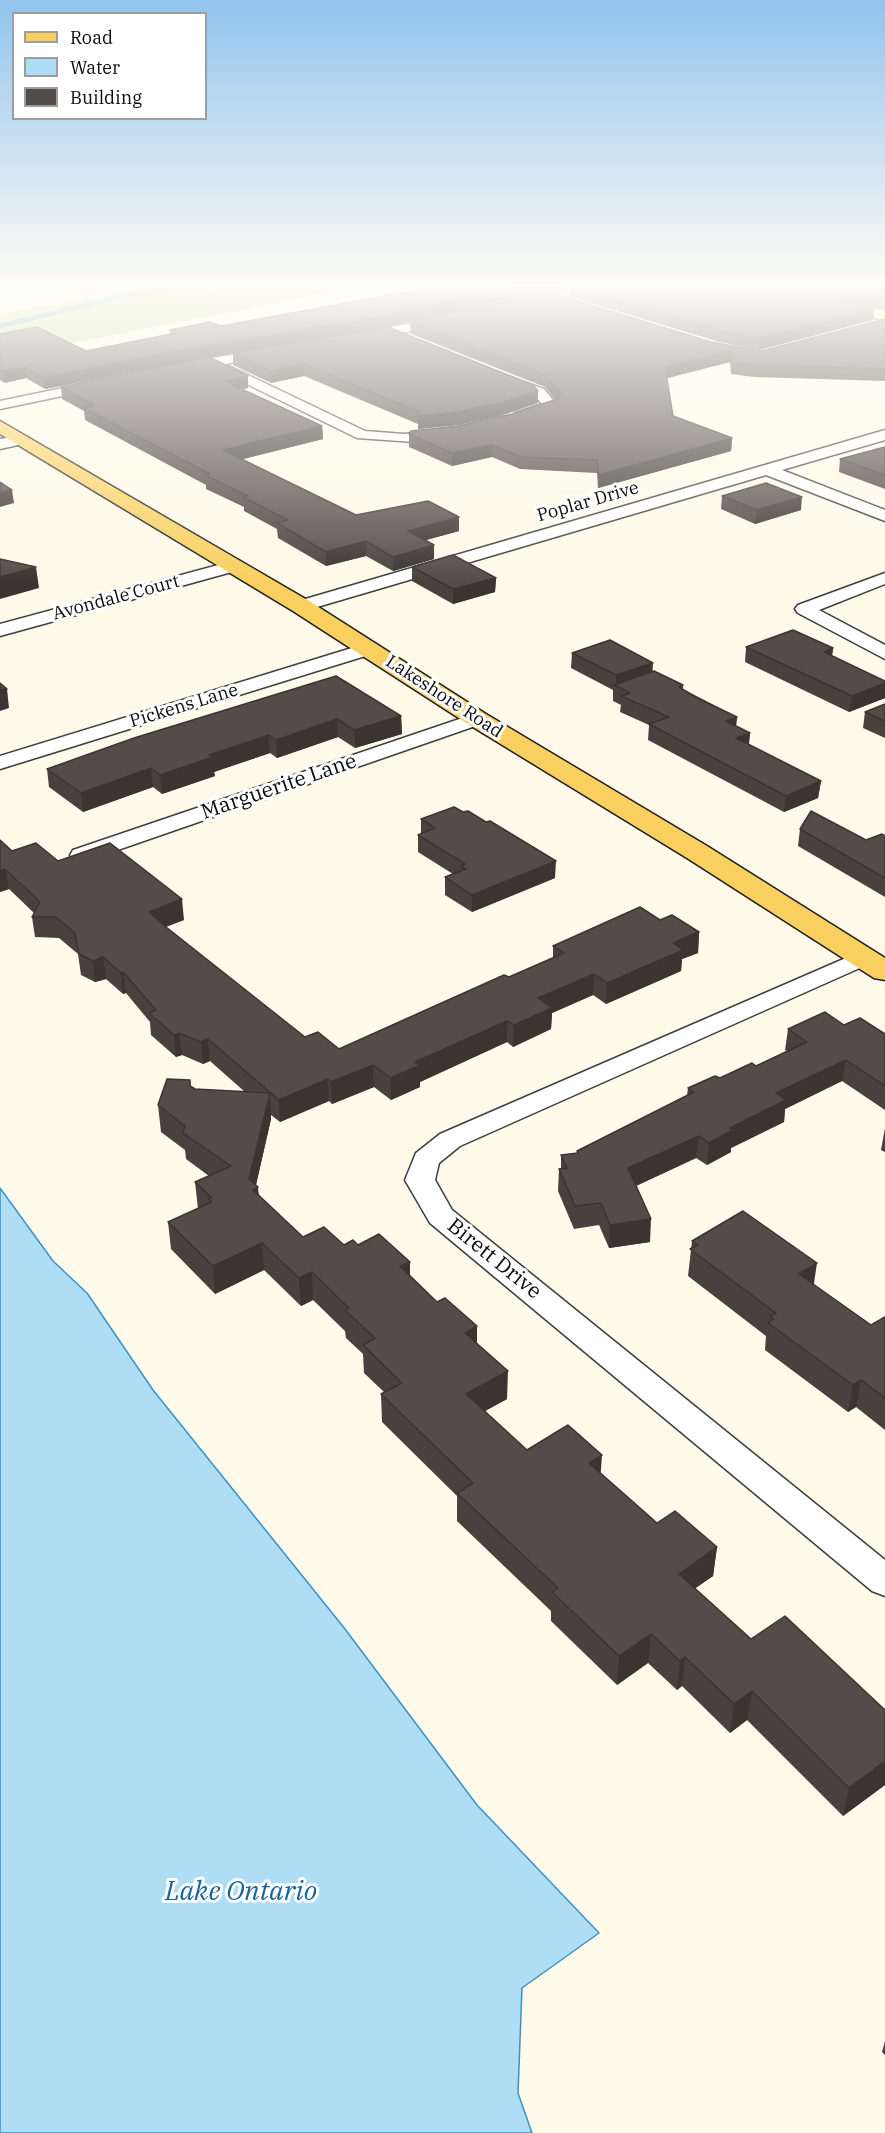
<!DOCTYPE html>
<html>
<head>
<meta charset="utf-8">
<style>
	body { margin:0 }
	#map { position:relative; width:885px; height:2133px; overflow:hidden; background:#fffae9; font-family:"IBM Plex Serif",serif }
	canvas { display:block }
	.legend { position:absolute; left:12px; top:12px; width:195px; height:108px; box-sizing:border-box; background:#fff; border:2px solid #9d9d9d; margin:0; padding:8px 10px; list-style:none; font-size:18px; color:#0b0b0b }
	.legend li { display:flex; align-items:center; gap:12px; height:30px }
	.legend b { width:30px; border:2px solid #9d9d9d }
</style>
</head>
<body>
<div id="map">
<canvas width="885" height="2133"></canvas>
<ul class="legend">
<li><b style="height:8px;background:#f9d060"></b>Road</li>
<li><b style="height:16px;background:#afddf6"></b>Water</li>
<li><b style="height:16px;background:#544c48"></b>Building</li>
</ul>
</div>
<script>
const ctx = document.querySelector('canvas').getContext('2d');
ctx.lineJoin = 'round';
function paint(path, color) { ctx.fillStyle = color; ctx.fill(path, 'evenodd'); }
function trace(path, color, width, dash) { ctx.strokeStyle = color; ctx.lineWidth = width; ctx.lineCap = dash ? 'butt' : 'round'; ctx.setLineDash(dash || []); ctx.stroke(path); }
function label(font, color, halo, rows, align = 'center') {
  ctx.font = font + ' "IBM Plex Serif",serif'; ctx.lineWidth = 6; ctx.setLineDash([]); ctx.textBaseline = 'middle'; ctx.strokeStyle = halo; ctx.fillStyle = color; for (const [text, x, y, turn = 0] of rows) {
    ctx.save(); ctx.translate(x, y); ctx.rotate((+turn || 0) * Math.PI / 180); ctx.textAlign = isNaN(turn) ? turn : align; if (halo) ctx.strokeText(text, 0, 0); ctx.fillText(text, 0, 0); ctx.restore();
  }
}
paint(new Path2D(`
	M165 284H374L0 357V314Z`), '#b4d993');
const water = new Path2D(`
	M0 1188 53 1261 87 1293 153 1390 345 1629 477 1805 599 1933 522 1988 518 2093 532 2133H0Z`);
paint(water, '#afddf6');
trace(water, '#3694cd', 1.5);
trace(new Path2D(`
	M0 326 123 296 230 284`), '#3694cd', 4.5);
const street = new Path2D(`
	M589 284H609L525 307 519 303Z
	M447 316 453 320 452 323 361 341 354 337 361 333Z
	M270 348 277 352 275 355 225 364 365 431 404 434 445 429 452 433 445 437 414 442 357 438 210 366 183 371 176 367 183 363Z
	M504 375 544 389 558 406 525 419H515L513 416 515 413 542 404 534 395 499 382 497 379Z
	M96 381 101 382V388L0 409V401Z
	M885 430V440L782 470 885 510V521L766 475 307 610H295L292 606 295 602Z
	M22 435 27 437 30 440 27 443 0 449V439Z
	M233 561 239 562 242 566 239 570 0 636V624Z
	M885 573V584L819 610 885 645V659L798 613 795 609 798 605Z
	M368 643 375 645 378 649 375 653 0 769V756Z
	M477 713 484 715 487 719 484 723 89 860H73L70 855 73 850Z
	M862 951 871 953 874 958 871 963 460 1146 439 1163 435 1180 452 1210 885 1560V1596L872 1591 430 1223 405 1180 416 1153 440 1134Z`);
const secondary = new Path2D(`
	M766 284H788L885 311V321L768 287Z`);
const primary = new Path2D(`
	M0 421 309 601 486 714 707 846 885 958V980L874 978 687 858 468 724 293 611 0 434Z`);
trace(street, '#3e3e3e', 3);
trace(secondary, '#2d2d2d', 3);
trace(primary, '#1c1c1c', 3);
paint(street, '#fff');
paint(secondary, '#fff3a4');
paint(primary, '#f9d060');
paint(new Path2D(`
	M579 284 389 326 182 362 45 389 26 378 5 383 0 380V334L86 351 170 334V330L221 326Z
	M795 284H885V310Z
	M571 286 873 320 759 350 719 342 571 297Z
	M885 319V381L754 377 731 374 730 362 666 378 673 416 732 438 731 451 598 488 597 473 520 469 492 457 452 466 409 447V434L458 426 512 414 555 400 545 387 411 334 410 322 711 342 761 351Z
	M233 353 538 391V403L500 416 458 425 418 429V424L304 376 271 383 233 365Z
	M61 387 248 388 242 389 322 426 323 439 241 459 356 515 459 531 426 540 434 559 393 571 366 556 326 566 278 538 277 529 244 511V507L206 489V485L85 420 84 411 62 399Z
	M885 447V489L839 472 840 459Z
	M722 496 801 510 755 524 721 509Z
	M412 567 496 578 495 592 453 604 412 581Z
	M746 647 833 648 832 656 885 681V698L849 712 745 662Z
	M572 653 653 671 683 685V689L737 717 736 726 750 733 749 745 821 781 818 798 784 812 648 740 649 725 620 712 621 705 613 701V690L571 668Z
	M336 676 401 716 402 734 355 748 338 737 277 758 270 753 214 772 215 776 162 794 153 787 83 812 49 787 47 769Z
	M885 704V738L863 728 865 712Z
	M421 819 555 878 472 912 445 895V877L453 874 418 852V835L421 834Z
	M800 829 866 840 885 836V897L798 846Z
	M0 840 12 851 58 861 184 920 166 927 305 1037 339 1049 553 958V946L660 920 699 932 698 953 682 959 681 971 606 1004 593 995 552 1013 551 1029 513 1047 507 1042 420 1082V1087L391 1100 374 1087 332 1104 329 1101 280 1122 271 1115V1119L256 1185 259 1195 303 1237 344 1245H358L410 1276 477 1343 507 1399 485 1411 527 1450 601 1474 657 1523 717 1547 713 1576 695 1588 751 1639 885 1710V1785L843 1816 747 1720 730 1733 682 1686 677 1690 648 1663 617 1685 551 1621V1611L457 1521V1496L382 1422 381 1394 384 1392 364 1373 363 1354 346 1338 345 1331 313 1300 301 1306 264 1270 215 1294 171 1249 168 1222 198 1209 195 1182 209 1176 186 1159 185 1150 161 1132 158 1105 190 1080 191 1086 195 1089 245 1092 210 1061 203 1064 182 1055 176 1057 151 1035 150 1022 126 993 123 994 106 979 95 982 81 975 78 954 59 938 35 937 32 917 34 913 9 889 0 892Z
	M844 1025 885 1034V1110L842 1081 785 1109 784 1122 731 1148V1152L707 1165 696 1158 636 1186 650 1242 609 1248 599 1225 574 1229 558 1191 559 1169H561V1155L577 1153V1151L687 1095 688 1088 756 1066 787 1051 785 1050 788 1029Z
	M885 1128V1152L881 1150Z
	M692 1241 814 1285 871 1325 885 1317V1430L856 1407 848 1412 765 1350 766 1336 688 1276Z
	M885 2041V2055L882 2052Z`), '#48413e');
paint(new Path2D(`
	M531 284H579L389 326 182 362 45 389 44 378 181 350Z
	M874 309 873 320 759 350 760 338Z
	M731 351 730 362 664 379 665 367Z
	M304 364V376L271 383 270 371Z
	M25 367 26 378 5 383 3 371Z
	M248 376V388L224 393V381Z
	M538 391V403L500 416 458 425 418 429V416Z
	M322 426 323 439 224 464 223 450Z
	M732 438 731 451 598 488 599 475Z
	M492 445V457L452 466V453Z
	M12 490 14 503 0 507V493Z
	M802 497 801 510 755 524 757 510Z
	M459 517V531L408 545V531Z
	M366 541V556L326 566V552Z
	M434 545V559L393 571V557Z
	M36 567 39 588 0 599V577Z
	M496 578 495 592 453 604V589Z
	M833 648 831 664 824 652Z
	M653 663 652 678 616 686V675Z
	M885 683V698L849 712 852 696Z
	M7 689 9 708 0 711V690Z
	M401 716 402 734 355 748 354 730Z
	M737 717 735 734 726 721Z
	M337 719 338 737 277 758 276 740Z
	M750 733 748 749 736 738Z
	M269 735 270 753 214 772 215 776 162 794 160 775 209 755Z
	M151 768 153 787 83 812 81 793Z
	M821 781 818 798 784 812 786 796Z
	M556 861 555 878 472 912V895Z
	M5 869 9 889 0 892V871Z
	M182 899 184 920 151 932 149 912Z
	M699 932 698 953 682 959 681 971 606 1004 607 983 673 943Z
	M103 957 106 979 95 982 93 961Z
	M123 972 126 993 123 994 121 973Z
	M594 974 593 995 552 1013 551 1029 513 1047 514 1025 538 998Z
	M507 1021V1042L420 1082V1087L391 1100V1078L415 1062Z
	M179 1033 182 1055 176 1057 174 1035Z
	M208 1039 210 1061 203 1064 201 1042Z
	M846 1060 842 1081 785 1109 784 1122 731 1148V1152L707 1165 709 1143 776 1093Z
	M373 1065 374 1087 332 1104 331 1082Z
	M328 1079 329 1101 280 1122 279 1100Z
	M270 1093 271 1119 255 1189 258 1187 260 1214 249 1179Z
	M699 1136 696 1158 627 1190 628 1168Z
	M651 1219 650 1242 609 1248 610 1225Z
	M262 1243 264 1270 215 1294 213 1266Z
	M410 1262V1289L400 1266Z
	M817 1263 813 1290 799 1274Z
	M312 1272 313 1300 301 1306 299 1278Z
	M477 1326V1354L465 1333Z
	M508 1371 507 1399 465 1422 466 1394Z
	M861 1380 856 1407 848 1412 853 1385Z
	M602 1455 600 1483 589 1463Z
	M717 1547 713 1576 676 1602 679 1574Z
	M651 1634 648 1663 617 1685 619 1656Z
	M685 1657 682 1686 677 1690 680 1661Z
	M752 1691 747 1720 730 1733 734 1704Z
	M885 1761V1785L843 1816 849 1788Z`), '#3b3532');
const building = new Path2D(`
	M449 284H531L388 315 181 350 44 378 25 367 3 371 0 369V334L37 327 86 351 176 333 170 330 210 322 221 326Z
	M580 284H786L874 309 760 338 719 331 571 286Z
	M832 284H885V299Z
	M549 292 711 342 761 351 885 319V369L755 365 732 362 731 351 665 367 673 416 732 438 599 475 597 460 521 457 492 445 452 453 409 434 411 431 458 426 512 414 557 399 561 394 545 375 410 322Z
	M388 327 533 385 538 391 501 403 458 412 418 416 419 412 304 364 270 371 233 353Z
	M209 357 248 376 224 381 322 426 223 450 356 515 428 501 459 517 408 531 434 545 393 557 366 541 326 552 277 523 288 520 243 497 248 496 205 475 210 474 83 408 94 405 61 387Z
	M885 447V475L840 459Z
	M0 482 12 490 0 493Z
	M766 483 802 497 757 510 722 496Z
	M453 555 496 578 453 589 412 567Z
	M0 559 36 567 0 577Z
	M793 630 833 648 824 652 885 681V683L852 696 746 647Z
	M610 640 653 663 616 675 572 653Z
	M654 671 683 685 679 687 695 697 737 717 726 721 750 733 736 738 821 781 786 796 649 724 669 717 621 696 630 693 614 685Z
	M336 676 401 716 354 730 337 719 276 740 269 735 209 755 213 757 160 775 151 768 81 793 47 769 134 738Z
	M0 683 7 689 0 690Z
	M885 704V721L865 712Z
	M454 807 463 812 468 811 486 822 490 821 556 861 472 895 445 877 466 869 461 866 465 864 418 835 435 828 421 819Z
	M811 811 866 840 882 834 885 836V878L800 829Z
	M0 840 12 851 36 843 58 861 110 843 182 899 149 912 166 927 305 1037 318 1032 339 1049 504 975 509 977 564 953 553 946 640 907 660 920 672 915 699 932 673 943 683 950 607 983 594 974 538 998 552 1008 514 1025 507 1021 415 1062 420 1065 391 1078 373 1065 331 1082 328 1079 279 1100 208 1039 201 1042 179 1033 174 1035 149 1013 156 1010 123 972 121 973 103 957 93 961 79 954 75 933 56 917H32L40 902 5 869 0 871Z
	M825 1012 844 1025 860 1018 885 1034V1086L846 1060 776 1093 786 1100 730 1128 733 1130 709 1143 699 1136 628 1168 651 1219 610 1225 601 1203 575 1206 559 1169 567 1168 561 1155 578 1153 577 1151 694 1092 688 1088 715 1076 720 1078 752 1063 756 1066 807 1042 788 1029Z
	M167 1079 190 1080V1086L195 1089 270 1093 249 1179 258 1187 253 1190 303 1237 324 1227 344 1245 353 1240 358 1245 379 1234 410 1262 400 1266 437 1302 445 1298 477 1326 465 1333 508 1371 466 1394 527 1450 568 1425 602 1455 589 1463 657 1523 675 1511 717 1547 679 1574 751 1639 785 1616 885 1710V1761L849 1788 752 1691 734 1704 685 1657 680 1661 651 1634 619 1656 552 1592 558 1588 457 1493 473 1483 381 1394 402 1383 363 1345 375 1338 345 1310 349 1308 312 1272 299 1278 262 1243 213 1266 168 1222 212 1202 208 1199 212 1198 195 1182 231 1166 183 1133 185 1126 158 1105Z
	M743 1211 817 1263 799 1274 871 1325 885 1317V1398L861 1380 853 1385 768 1323 774 1319 770 1316 776 1313 690 1249 698 1245 692 1241Z`);
paint(building, '#544c48');
trace(building, '#3b3532', 1.5);
const sky = ctx.createLinearGradient(0, 0, 0, 582);
sky.addColorStop(0, '#91c4ee');
sky.addColorStop(0.49, '#fffdf5');
sky.addColorStop(1, '#fffdf500');
ctx.fillStyle = sky;
ctx.fillRect(0, 0, 885, 582);
label('18px', '#0b0b0b', '#fff', [
	["Poplar Drive",588,502,-16],
	["Avondale Court",116,598,-15],
	["Lakeshore Road",444,697,33],
	["Pickens Lane",184,706,-17]
]);
label('21px', '#0b0b0b', '#fff', [
	["Marguerite Lane",279,787,-19],
	["Birett Drive",494,1259,39]
]);
label('italic 27px', '#15649c', '#fff', [
	["Lake Ontario",241,1892]
]);
</script>
</body>
</html>
